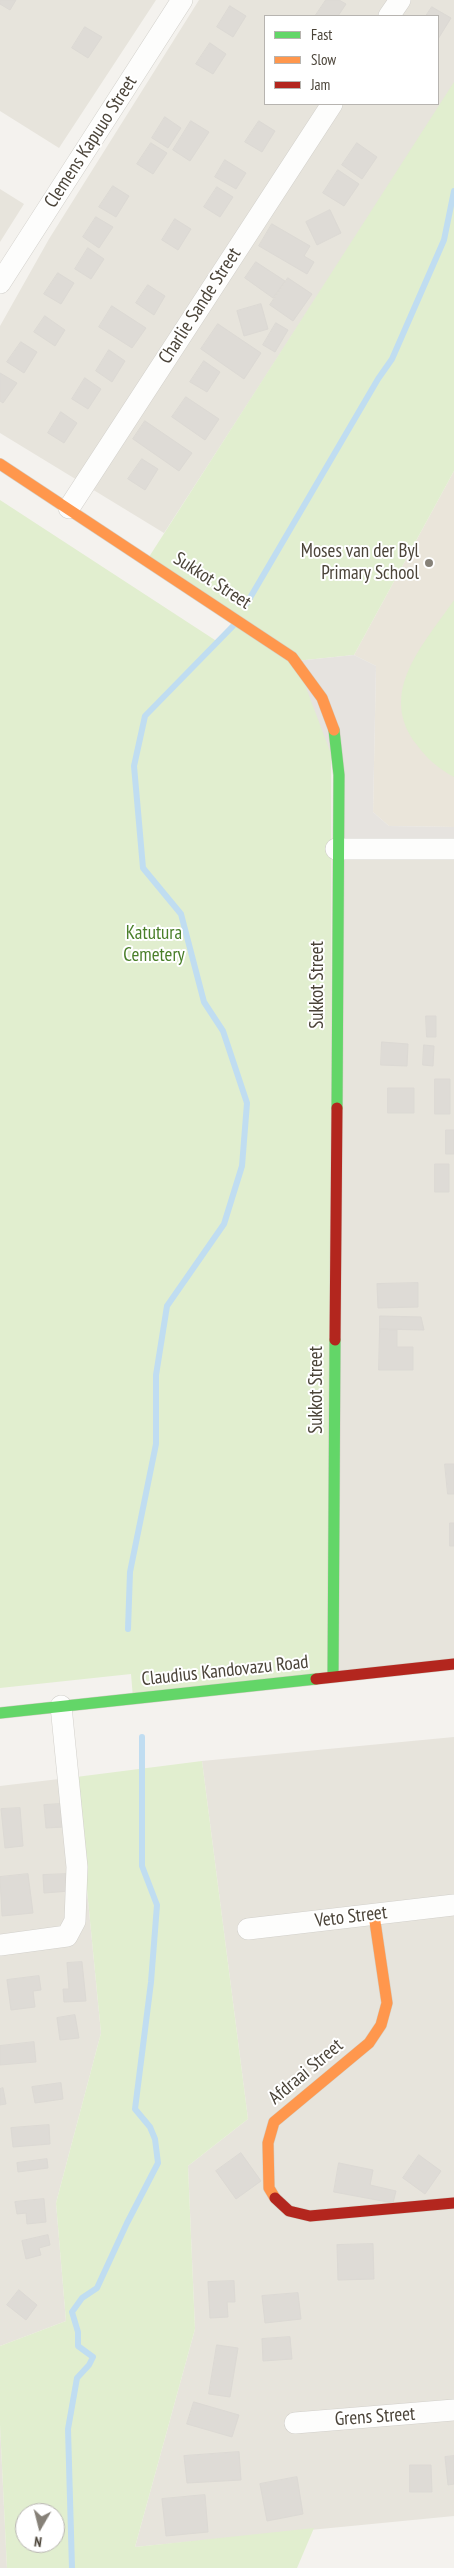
<!DOCTYPE html>
<html>
<head>
<meta charset="utf-8">
<style>
	body { margin:0 }
	#map { position:relative; width:454px; height:2568px; overflow:hidden; background:#f4f2ee; font-family:"PT Sans Narrow",sans-serif }
	canvas { display:block }
	.legend { position:absolute; left:264px; top:15px; width:175px; height:90px; box-sizing:border-box; background:#fff; border:1px solid #b7b4b0; margin:0; padding:6px 9px; list-style:none; font-size:15px; color:#4b4439 }
	.legend li { display:flex; align-items:center; gap:10px; height:25px }
	.legend b { width:25px; border:1px solid #b7b4b0 }
	.north { position:absolute; left:15px; top:2503px; width:50px; height:50px; box-sizing:border-box; background:#fff; border:1px solid #b7b4b0; border-radius:50%; rotate:188deg; font-size:14px; font-weight:700; line-height:20px; text-align:center; color:#4b4439 }
	.north::after { content:''; display:block; margin:auto; width:18px; height:22px; background:#868178; clip-path:polygon(50% 0,100% 100%,50% 72%,0 100%) }
</style>
</head>
<body>
<div id="map">
<canvas width="454" height="2568"></canvas>
<ul class="legend">
<li><b style="height:6px;background:#63d668"></b>Fast</li>
<li><b style="height:6px;background:#ff974d"></b>Slow</li>
<li><b style="height:6px;background:#b3261e"></b>Jam</li>
</ul>
<div class="north">N</div>
</div>
<script>
const ctx = document.querySelector('canvas').getContext('2d');
ctx.lineJoin = 'round';
function paint(path, color) { ctx.fillStyle = color; ctx.fill(path, 'evenodd'); }
function trace(path, color, width, dash) { ctx.strokeStyle = color; ctx.lineWidth = width; ctx.lineCap = dash ? 'butt' : 'round'; ctx.setLineDash(dash || []); ctx.stroke(path); }
function label(font, color, halo, rows, align = 'center') {
  ctx.font = font + ' "PT Sans Narrow",sans-serif'; ctx.lineWidth = 4; ctx.setLineDash([]); ctx.textBaseline = 'middle'; ctx.strokeStyle = halo; ctx.fillStyle = color; for (const [text, x, y, turn = 0] of rows) {
    ctx.save(); ctx.translate(x, y); ctx.rotate((+turn || 0) * Math.PI / 180); ctx.textAlign = isNaN(turn) ? turn : align; if (halo) ctx.strokeText(text, 0, 0); ctx.fillText(text, 0, 0); ctx.restore();
  }
}
paint(new Path2D(`
	M0 0H156L59 148 0 111Z
	M199 0H454V85L164 533 0 433V326L49 239ZM265 16H438V104H265Z
	M0 189 24 204 0 242Z
	M336 849H454V1664L333 1676Z
	M454 1737V2516L135 2547 195 2329 188 2166 248 2119 202 1761Z
	M76 1777 101 2033 56 2203 66 2321 0 2346V1786Z
	M0 2425 7 2568H0Z`), '#e7e4dc');
paint(new Path2D(`
	M454 471V827L389 826 373 812 376 666 354 655Z`), '#eae5da');
paint(new Path2D(`
	M454 82V471L354 655 296 661 331 717 333 1676 133 1698 131 1674 0 1688V500L218 642 236 624 147 560Z
	M454 600V777C439 769 427 759 417 745 376 693 424 644 454 600Z
	M202 1761 248 2119 188 2166 195 2329 135 2547 314 2528 297 2568H7L0 2425V2346L66 2321 56 2203 101 2033 76 1777ZM25 2513H55V2543H25Z`), '#e1eecf');
paint(new Path2D(`
	M354 655 376 666 373 812 389 826 454 827V849H336L339 775 296 661Z`), '#e6e3df');
trace(new Path2D(`
	M247 603 378 379 392 359 444 240 454 191
	M128 1629 130 1572 156 1444V1375L167 1306 224 1224 242 1166 247 1103 223 1031 204 1002 181 914 143 868 134 766 145 716 233 626
	M72 2568 68 2429 77 2378 89 2365 93 2357 78 2346V2332L72 2312 82 2298 97 2288 127 2223 158 2163 155 2139 150 2127 135 2109 151 1982 157 1905 142 1866V1737`), '#c0ddf1', 6);
const building = new Path2D(`
	M0 0H16L10 10 0 4Z
	M326 0H339L346 4 338 16H319L316 15Z
	M230 6 246 16 233 37 217 27Z
	M432 7 451 18 438 39V16H426Z
	M85 27 102 37 88 58 72 48Z
	M210 43 226 54 213 74 196 64Z
	M165 117 181 128 168 148 152 138Z
	M191 121 209 132 190 161 173 150Z
	M259 121 275 131 262 152 245 142Z
	M151 143 167 153 153 174 137 164Z
	M357 143 377 157 362 179 342 165Z
	M225 160 246 173 236 189 215 177Z
	M338 170 359 184 344 206 323 193Z
	M113 186 129 196 116 217 99 207Z
	M217 187 233 197 220 217 204 207Z
	M330 210 341 233 317 245 306 222Z
	M96 217 113 227 99 248 83 237Z
	M175 219 191 229 178 250 162 240Z
	M272 224 310 246 304 256 314 262 307 274 259 246Z
	M88 248 104 259 91 279 75 269Z
	M256 262 285 281 273 298 245 278Z
	M58 273 74 283 61 304 44 294Z
	M288 278 312 294 293 321 270 305Z
	M148 285 165 296 154 315 136 303Z
	M261 304 268 329 244 336 237 311Z
	M112 306 146 328 132 348 99 327Z
	M45 316 65 330 55 346 34 332Z
	M276 323 288 330 275 352 263 345Z
	M218 324 261 353 244 379 201 349Z
	M21 342 37 352 24 373 7 362Z
	M109 350 125 361 112 382 96 371Z
	M204 361 220 372 207 392 190 382Z
	M0 373 17 383 3 403 0 401Z
	M85 378 101 389 88 409 72 399Z
	M186 397 219 419 205 440 172 417Z
	M61 412 77 423 64 443 48 433Z
	M145 421 192 453 179 471 133 439Z
	M142 459 158 469 145 490 128 479Z
	M426 1016H436V1037H427Z
	M382 1042 408 1044 407 1066 381 1065Z
	M424 1045 434 1046 433 1066 423 1065Z
	M435 1079H450V1114H435Z
	M388 1088H414V1113H388Z
	M446 1130H454V1154H446Z
	M435 1164H449V1192H435Z
	M418 1283V1307L378 1308 377 1284Z
	M380 1316 421 1317 424 1330 380 1329Z
	M380 1329 397 1330V1347H413V1370H379Z
	M445 1464H454V1494H448Z
	M450 1523H454V1546H450Z
	M62 1804 64 1827 46 1828 44 1805Z
	M20 1808 23 1846 5 1848 1 1809Z
	M28 1874 33 1913 2 1916 0 1877Z
	M69 1874 70 1891 44 1893 43 1875Z
	M82 1962 86 2001 64 2002 63 1989H69L67 1963Z
	M39 1976 41 1990 33 1991 35 2007 11 2010 7 1980Z
	M75 2015 79 2038 60 2040 57 2018Z
	M34 2042 36 2062 0 2065V2046Z
	M61 2083 63 2099 35 2103 32 2087Z
	M3 2088 6 2104 0 2105V2089Z
	M49 2125 50 2144 13 2147 11 2128Z
	M241 2153 261 2181 236 2199 216 2171Z
	M419 2155 441 2171 425 2194 403 2178Z
	M47 2159 48 2168 18 2172 17 2163Z
	M339 2163 373 2170 370 2185 396 2191 393 2203 334 2192Z
	M44 2199 46 2222 27 2224 26 2213 17 2214 15 2202Z
	M48 2235 50 2245 39 2248 41 2255 26 2259 22 2241Z
	M373 2244 374 2279 338 2280 337 2245Z
	M234 2281 235 2302H227L228 2317 210 2318 208 2282Z
	M19 2290 37 2305 26 2320 7 2305Z
	M298 2293 301 2319 265 2323 262 2296Z
	M290 2337 292 2359 263 2361 262 2339Z
	M217 2345 238 2348 230 2397 209 2394Z
	M194 2402 239 2415 232 2437 187 2424Z
	M239 2452 241 2480 187 2483 184 2456Z
	M454 2456V2484L448 2485 445 2457Z
	M410 2465H431L432 2492H410Z
	M297 2477 303 2514 267 2521 260 2484Z
	M205 2495 208 2532 166 2536 162 2499Z`);
paint(building, '#dedbd6');
trace(building, '#dcd9d4', 1);
const street = new Path2D(`
	M389 16 400 0
	M0 283 182 0
	M69 508 332 104
	M336 849H454
	M248 1929 454 1905
	M0 1945 67 1936 75 1921 77 1867 61 1706
	M295 2423 454 2410`);
const fast = new Path2D(`
	M334 730 339 775 337 1108
	M333 1676 335 1340
	M0 1713 316 1679`);
const slow = new Path2D(`
	M0 464 292 657 322 698 334 730
	M275 2198 269 2188 268 2143 274 2122 369 2043 381 2025 387 2003 374 1915`);
const jam = new Path2D(`
	M335 1340 337 1108
	M316 1679 454 1664
	M275 2198 289 2211 310 2216 454 2203`);
trace(street, '#d2d0cb', 22);
trace(fast, '#d3cfc5', 12);
trace(slow, '#d3cfc5', 12);
trace(jam, '#d3cfc5', 12);
trace(street, '#fdfdfc', 21);
trace(fast, '#63d668', 11);
trace(slow, '#ff974d', 11);
trace(jam, '#b3261e', 11);
for (const [x, y, r, color] of [
	[429,563,5,"#868178"]
]) { const dot = new Path2D(); dot.arc(x, y, r, 0, 2 * Math.PI); ctx.fillStyle = color; ctx.fill(dot); trace(dot, '#fff', 2); }
label('19px', '#4b4439', '#fff', [
	["Clemens Kapuuo Street",91,142,-57],
	["Charlie Sande Street",200,306,-57],
	["Sukkot Street",212,581,33],
	["Sukkot Street",318,985,-90],
	["Sukkot Street",317,1390,-90],
	["Claudius Kandovazu Road",225,1671,-6],
	["Veto Street",351,1917,-7],
	["Afdraai Street",306,2072,-40],
	["Grens Street",375,2417,-4]
]);
label('19px', '#4b4439', '#fff', [
	["Moses van der Byl",419,552],
	["Primary School",419,574]
], 'right');
label('19px', '#4a7f2a', '#fff', [
	["Katutura",154,934],
	["Cemetery",154,956]
]);
</script>
</body>
</html>
